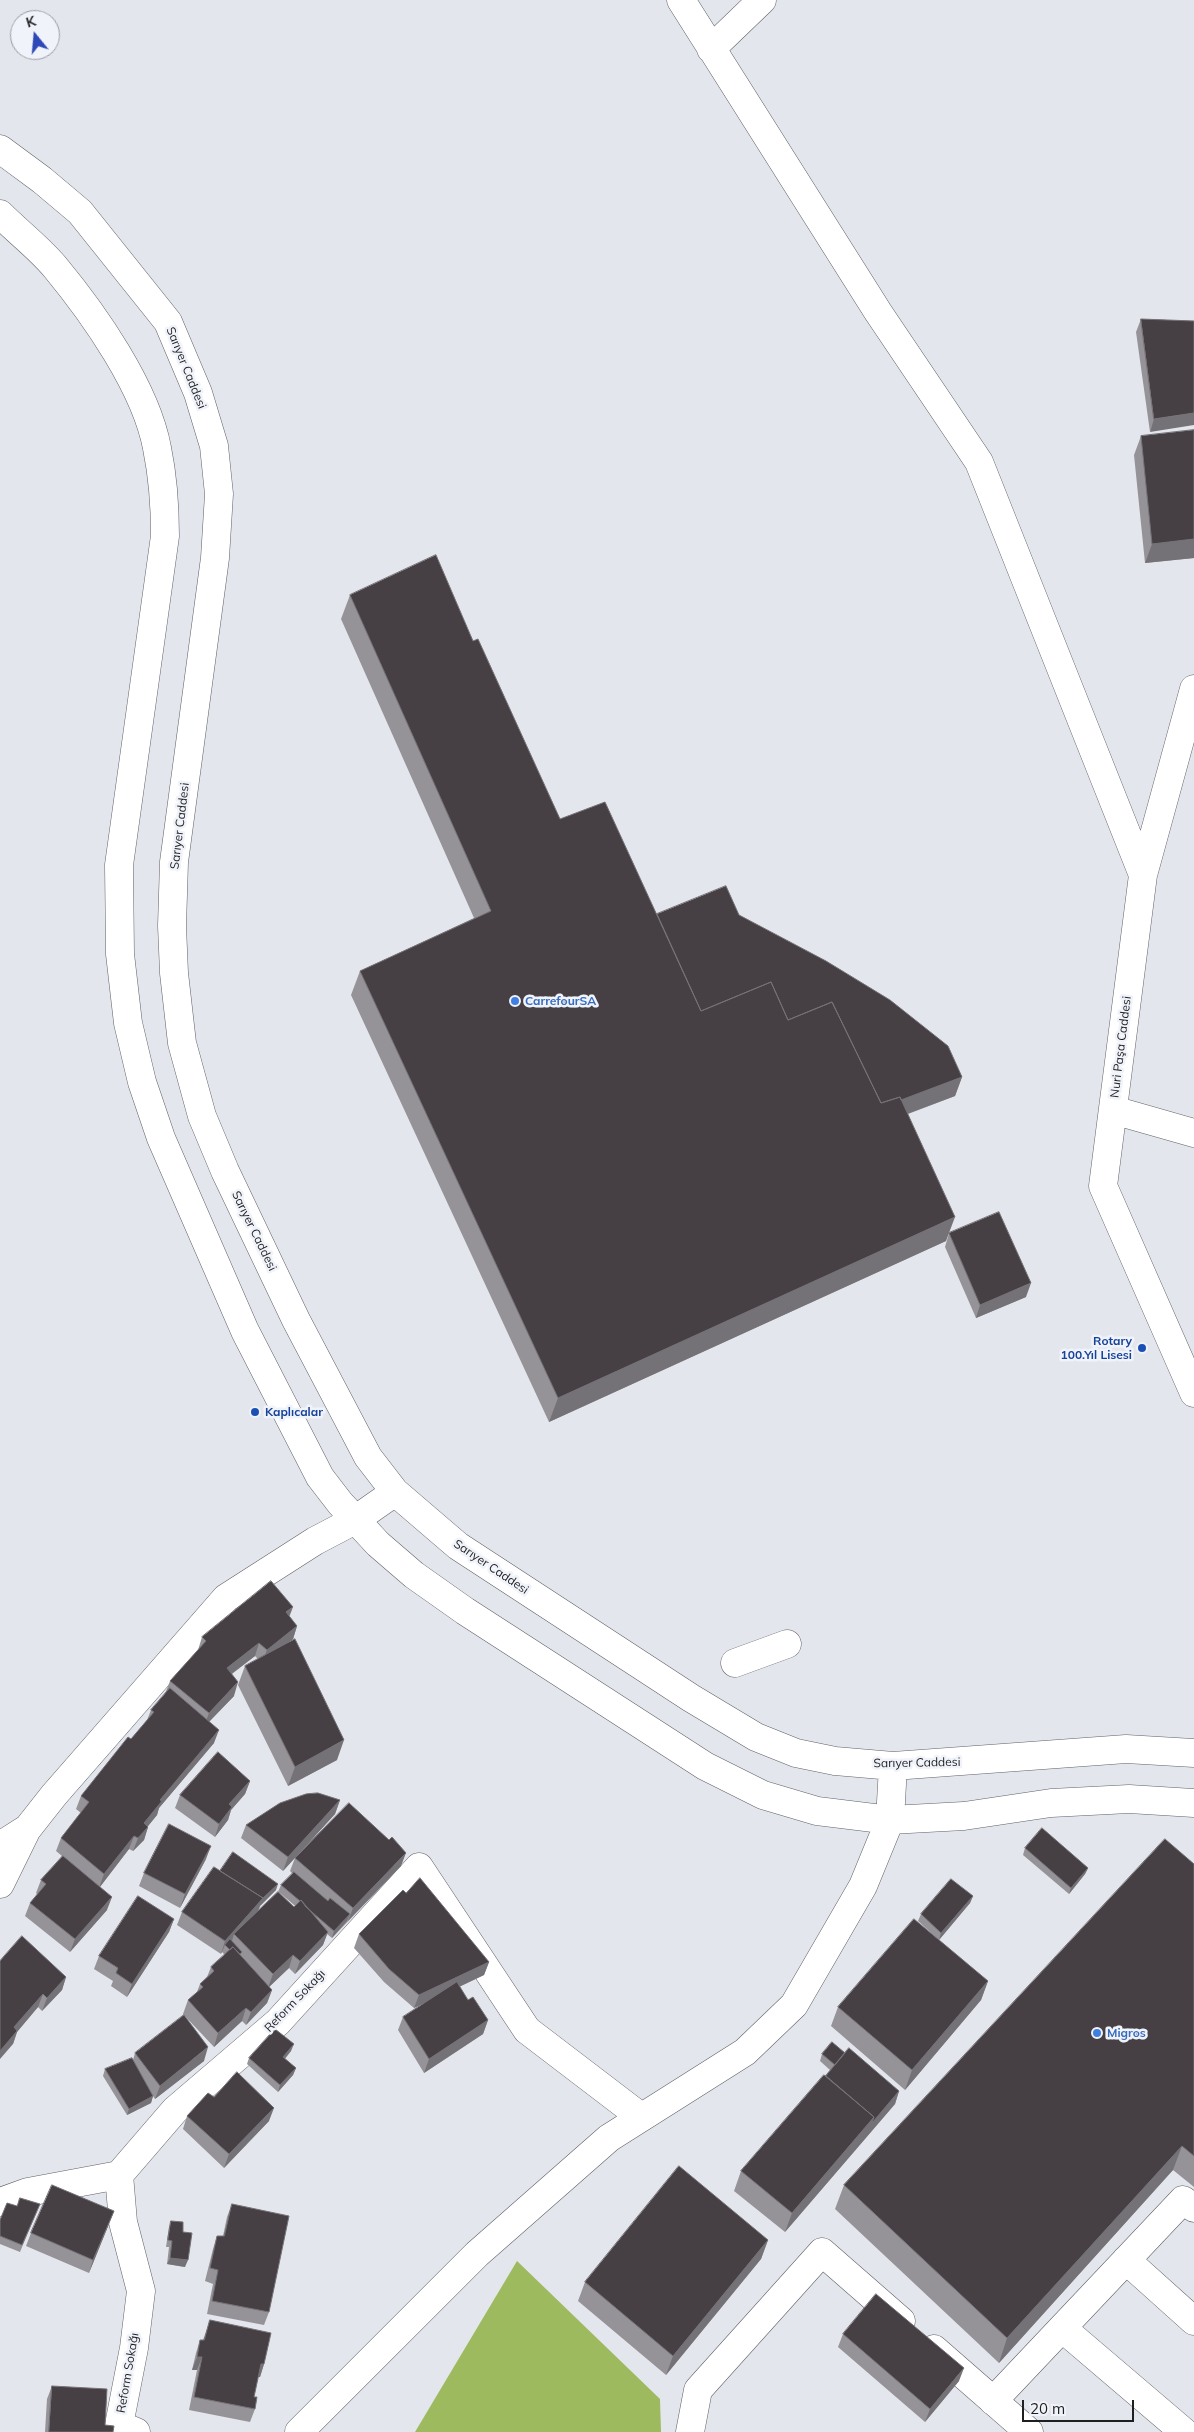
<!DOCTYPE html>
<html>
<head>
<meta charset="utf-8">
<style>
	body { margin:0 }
	#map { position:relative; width:1194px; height:2432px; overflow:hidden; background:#e4e6ed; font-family:Mulish,sans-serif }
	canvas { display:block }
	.north { position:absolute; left:10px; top:10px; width:50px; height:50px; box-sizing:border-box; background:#f1f3fa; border:1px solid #9d9ea3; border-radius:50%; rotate:343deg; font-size:14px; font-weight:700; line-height:20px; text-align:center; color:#1e1f21 }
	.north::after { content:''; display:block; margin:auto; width:18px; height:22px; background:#2e48b8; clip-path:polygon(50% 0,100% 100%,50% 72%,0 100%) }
	.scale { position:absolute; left:1022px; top:2400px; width:112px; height:22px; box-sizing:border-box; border:2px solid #1e1f21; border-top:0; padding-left:6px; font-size:15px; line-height:18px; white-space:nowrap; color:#1e1f21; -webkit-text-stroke:4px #f1f3fa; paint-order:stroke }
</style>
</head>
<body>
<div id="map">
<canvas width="1194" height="2432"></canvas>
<div class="north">K</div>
<div class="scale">20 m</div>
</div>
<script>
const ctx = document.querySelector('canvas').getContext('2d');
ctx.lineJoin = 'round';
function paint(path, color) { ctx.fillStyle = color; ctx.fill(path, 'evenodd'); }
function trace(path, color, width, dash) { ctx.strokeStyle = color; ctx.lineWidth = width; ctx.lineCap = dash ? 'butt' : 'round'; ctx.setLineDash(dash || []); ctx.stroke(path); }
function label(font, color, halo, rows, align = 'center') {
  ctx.font = font + ' Mulish,sans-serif'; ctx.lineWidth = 5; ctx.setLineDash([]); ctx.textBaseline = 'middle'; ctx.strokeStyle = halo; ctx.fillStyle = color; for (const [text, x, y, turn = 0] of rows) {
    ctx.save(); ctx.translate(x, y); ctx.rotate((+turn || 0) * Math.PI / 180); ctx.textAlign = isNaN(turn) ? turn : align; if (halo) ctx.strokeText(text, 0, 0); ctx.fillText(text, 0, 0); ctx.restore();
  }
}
paint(new Path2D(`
	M517 2261 660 2399 661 2432H415Z`), '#9eba5f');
const minor = new Path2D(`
	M681 0 878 312 979 462 1143 875
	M711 49 762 0
	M1194 689 1143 875 1103 1186 1194 1393
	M1113 1110 1194 1133
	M735 1663 787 1644
	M0 1846 28 1828 54 1795 226 1598 315 1541 355 1520
	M0 1884 27 1829
	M0 2202 28 2192 119 2175
	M1126 2260 1194 2321
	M1062 2328 1184 2432
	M934 2349 1029 2432
	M993 2401 1183 2200 1194 2208
	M136 2432 119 2425 134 2348 141 2291 123 2222 119 2175 175 2110 278 2022 419 1867 527 2030 641 2117
	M299 2432 477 2254 609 2138 745 2052 794 2005 863 1886 890 1820
	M690 2432 698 2390 822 2252 901 2321`);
const major = new Path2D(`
	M0 149 42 180 80 212 168 322 198 393 214 446 219 494 215 558 174 862 172 926 174 973 182 1043 202 1116 225 1171 296 1320 368 1457 395 1492 458 1546 691 1698 756 1737 796 1753 835 1761 893 1766 1126 1749 1194 1753
	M0 214C18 232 39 248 55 267 94 314 146 388 157 448 163 477 165 507 165 536L119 865 120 954 128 1023 142 1082 161 1138 245 1331 320 1477 340 1503 378 1544 414 1575 465 1611 705 1766 763 1795 817 1811 890 1820 964 1816 1051 1803 1129 1799 1194 1803
	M355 1520 395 1492
	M890 1820 893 1766`);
trace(minor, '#5f6167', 29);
trace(major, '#5f6167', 29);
trace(minor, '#fff', 28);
trace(major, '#fff', 28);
paint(new Path2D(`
	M1141 319 1194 321 1150 432 1136 332Z
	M1194 430V558L1145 563 1134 455 1141 436Z
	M350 595 473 641 560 819 657 914 739 915 962 1077 955 1096 908 1114 946 1241 549 1422 351 995 360 971 474 918 341 619Z
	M949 1233 1026 1297 976 1318 945 1247Z
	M290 1617 297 1626 293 1639 289 1642 337 1760 288 1786 238 1685 245 1666 258 1659 255 1656 232 1674 234 1696 209 1722 214 1743 159 1808 157 1815 148 1826V1827L144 1840 133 1851 129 1849 100 1887 107 1910 70 1952 25 1916 30 1903 37 1894 36 1893 41 1880 62 1856 56 1851 61 1838 81 1813 76 1809 81 1796 131 1739 147 1720 151 1710 165 1694 170 1681 198 1650 202 1637Z
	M250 1781 245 1794 231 1810 228 1820 215 1837 175 1808 180 1795Z
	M340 1800 335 1814 283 1871 241 1838 246 1825Z
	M1025 1848 1088 1868 1085 1874 1069 1894 1023 1855Z
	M295 1858 401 1866 332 1938 327 1934 323 1945 295 1974 289 1968 269 1987 272 1990 267 2003 246 2025 242 2021 214 2047 183 2014 188 2000 197 1992 200 1984 207 1977 211 1967 225 1955 222 1952 221 1954 177 1925 182 1912 220 1871 276 1890 260 1906 258 1911 278 1892 281 1885 293 1874 290 1871ZM279 1892 294 1905 295 1906 294 1907Z
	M206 1859 180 1908 139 1886 144 1873Z
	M1194 1864V2187L1173 2170 999 2363 835 2209 844 2185Z
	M406 1893 489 1962 484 1975 459 1987 468 2000 488 2020 483 2034 424 2073 398 2030 403 2017 425 2003 414 2008 384 1982 354 1948 359 1934Z
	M973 1896 970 1903 939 1940 988 1981 981 2000 905 2090 831 2026 838 2007 938 1939 918 1921 921 1914Z
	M174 1919 169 1932 127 1997 111 1986 113 1981 94 1969 99 1956Z
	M0 1961 66 1977 62 1990 42 2011 38 2007 17 2032 13 2044Z
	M291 2051 285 2059 296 2068 293 2075 278 2092 247 2064 249 2058Z
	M135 2053 204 2061 155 2099 153 2096 151 2103 127 2115 103 2076 105 2069 133 2060Z
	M845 2053 899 2091 895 2104 785 2232 734 2191 741 2171 830 2070 820 2061 822 2054Z
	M214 2097 269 2121 224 2168 183 2129 187 2116Z
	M40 2204 20 2252 0 2244V2220Z
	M232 2204 269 2312 264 2325 207 2314 213 2284 205 2281 213 2249 217 2236H223L227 2217Z
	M114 2211 89 2273 26 2246 31 2233Z
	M171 2221 183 2232 185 2267 167 2264 169 2247H166L169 2227Z
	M768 2240 761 2259 666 2375 578 2301 585 2282Z
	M210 2320 264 2364 260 2377H258L254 2397 255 2409 250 2422 189 2410 197 2370H192L196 2353 200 2340H203Z
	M843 2334 959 2381 925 2422 838 2347Z
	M52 2386 105 2425 113 2432H45L47 2399Z`), '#959398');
paint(new Path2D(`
	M1194 413V425L1150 432 1154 419Z
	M1194 539V558L1145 563 1152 544Z
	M962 1077 955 1096 872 1127 879 1108Z
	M955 1217 946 1241 549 1422 558 1398Z
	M1031 1283 1026 1297 976 1318 980 1305Z
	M293 1607 288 1620 286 1612Z
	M297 1626 293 1639 262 1663 267 1650Z
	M259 1643 255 1656 222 1681 227 1668Z
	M238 1682 234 1696 204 1727 209 1713Z
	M219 1730 214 1743 159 1808 157 1815 140 1836 148 1827 144 1840 133 1851 144 1823 160 1800Z
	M344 1740 337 1760 288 1786 295 1767Z
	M250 1781 245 1794 231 1810 228 1820 215 1837 219 1824 229 1804Z
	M340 1800 335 1814 283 1871 288 1857Z
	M134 1836 129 1849 99 1888 104 1874Z
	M211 1846 206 1859 180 1908 185 1894Z
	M406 1853 401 1866 348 1921 353 1908Z
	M1088 1868 1085 1874 1069 1894 1071 1888Z
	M278 1884 276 1890 260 1906 258 1911 234 1934 232 1941 225 1945 222 1952 221 1954 225 1941 263 1898Z
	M973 1896 970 1903 939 1940 941 1933Z
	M112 1897 107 1910 70 1952 75 1939Z
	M350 1914 347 1921 332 1938 334 1931Z
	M174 1919 169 1932 127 1997 132 1984Z
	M328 1932 323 1945 295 1974 300 1961Z
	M293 1955 289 1968 268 1988 273 1974Z
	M489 1962 484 1975 414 2008 419 1995Z
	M66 1977 62 1990 42 2011 47 1998Z
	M988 1981 981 2000 905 2090 912 2070Z
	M272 1990 267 2003 246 2025 251 2012Z
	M43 1994 38 2007 17 2032 13 2044 0 2059V2051L14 2027Z
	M246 2008 242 2021 214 2047 218 2033Z
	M488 2020 483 2034 424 2073 429 2059Z
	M294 2044 291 2051 280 2064 283 2057Z
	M208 2047 204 2061 155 2099 160 2086Z
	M296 2068 293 2075 278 2092 280 2085Z
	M899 2091 895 2104 785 2232 792 2213 874 2117Z
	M153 2096 151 2103 127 2115 129 2109Z
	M274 2108 269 2121 224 2168 229 2154Z
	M1182 2146 1173 2170 999 2363 1007 2338Z
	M114 2211 109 2224 89 2273 93 2260Z
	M768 2240 761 2259 666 2375 673 2356Z
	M170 2258 188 2260 185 2267 167 2264Z
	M197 2357H202L197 2370H192Z
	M261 2364H264L260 2377H256Z
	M964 2368 959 2381 925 2422 930 2409Z`), '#757277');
const building = new Path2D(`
	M1141 319 1194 321V413L1154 419Z
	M1194 430V539L1152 544 1141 436Z
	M436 555 473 641 478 639 560 819 605 802 701 1011 771 982 788 1020 832 1002 881 1103 900 1097 955 1217 558 1398 360 971 491 911 350 595Z
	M726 886 739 915 826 961 890 1000 948 1046 962 1077 901 1100 900 1097 881 1103 832 1002 788 1020 771 982 701 1011 657 914Z
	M999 1212 1031 1283 980 1305 949 1233Z
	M271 1581 293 1607 286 1612 297 1626 267 1650 259 1643 227 1668 238 1682 209 1713 170 1681 206 1641 202 1637Z
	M295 1639 344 1740 295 1767 245 1666Z
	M170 1688 219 1730 160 1800 162 1801 144 1823 148 1827 138 1838 134 1836 104 1874 61 1838 89 1802 81 1796 128 1737 131 1739 154 1712 151 1710Z
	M218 1752 250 1781 229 1804 232 1807 219 1824 180 1795Z
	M318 1793 340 1800 288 1857 246 1825 280 1803 306 1794Z
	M349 1803 389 1840 392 1837 406 1853 353 1908 295 1858Z
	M169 1824 211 1846 185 1894 144 1873Z
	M1042 1828 1088 1868 1071 1888 1025 1848Z
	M1165 1839 1194 1864V2156L1182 2146 1007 2338 844 2185Z
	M233 1852 278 1884 262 1899 263 1898 220 1871Z
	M63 1856 112 1897 75 1939 30 1903 46 1884 41 1880Z
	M214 1867 263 1898 225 1941 182 1912Z
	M294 1872 328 1901 330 1898 350 1914 334 1931 306 1907 301 1900 300 1901 281 1885Z
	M420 1878 489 1962 419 1995 389 1969 359 1934 403 1890 406 1893Z
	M951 1879 973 1896 941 1933 921 1914Z
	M278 1892 294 1907 301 1900 328 1932 300 1961 293 1955 273 1974 234 1934Z
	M138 1896 174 1919 132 1984 116 1973 118 1968 99 1956Z
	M914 1919 988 1981 912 2070 838 2007Z
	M22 1936 66 1977 47 1998 43 1994 14 2027 17 2031 0 2051V1961Z
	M230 1939 242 1952 240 1954 233 1947 230 1950 225 1945Z
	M233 1947 272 1990 251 2012 246 2008 218 2033 188 2000 203 1987 200 1984 214 1971 211 1967Z
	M457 1982 468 2000 473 1997 488 2020 429 2059 403 2017Z
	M184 2015 208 2047 160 2086 135 2053Z
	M275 2029 294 2044 283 2057 296 2068 280 2085 249 2058Z
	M832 2042 845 2053 835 2065 822 2054Z
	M849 2048 899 2091 872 2123 874 2117 826 2076Z
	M132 2058 153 2096 129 2109 105 2069Z
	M237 2072 274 2108 229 2154 187 2116 208 2093 214 2097Z
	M824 2075 874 2117 792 2213 741 2171Z
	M679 2166 768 2240 673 2356 585 2282Z
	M52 2185 114 2211 93 2260 31 2233Z
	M20 2198 40 2204 22 2245 0 2236V2220L7 2203 17 2206Z
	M232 2204 289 2216 269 2312 212 2301 218 2270 210 2268 217 2236H224Z
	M171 2221 183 2222V2232L192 2233 188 2260 170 2258 172 2241 168 2240Z
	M876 2294 964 2368 930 2409 843 2334Z
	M210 2320 271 2333 264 2364H261L254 2397H257L255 2409 194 2397 202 2357H197L200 2340H204Z
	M52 2386 107 2389 105 2425 114 2426 113 2432H49Z`);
paint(building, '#464044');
trace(building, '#757277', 1);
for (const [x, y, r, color] of [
	[515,1001,5,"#3f7fe0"],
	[1142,1348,5,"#1a4fb4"],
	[255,1412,5,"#1a4fb4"],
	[1097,2033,5,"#3f7fe0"]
]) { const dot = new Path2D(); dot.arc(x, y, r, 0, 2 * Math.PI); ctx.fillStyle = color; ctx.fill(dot); trace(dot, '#f1f3fa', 2); }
label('12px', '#1e1f21', '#f1f3fa', [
	["Sarıyer Caddesi",186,368,68],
	["Sarıyer Caddesi",180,826,-83],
	["Nuri Paşa Caddesi",1121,1047,-83],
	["Sarıyer Caddesi",254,1231,64],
	["Sarıyer Caddesi",491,1567,34],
	["Sarıyer Caddesi",917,1763,-1],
	["Reform Sokağı",295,2001,-46],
	["Reform Sokağı",128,2373,-80]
]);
label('bold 12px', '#366cbe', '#f1f3fa', [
	["CarrefourSA",525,1001],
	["Migros",1107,2033]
], 'left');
label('bold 12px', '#164399', '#f1f3fa', [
	["Rotary",1132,1341],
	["100.Yıl Lisesi",1132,1355],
	["Kaplıcalar",265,1412,"left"]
], 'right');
</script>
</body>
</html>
